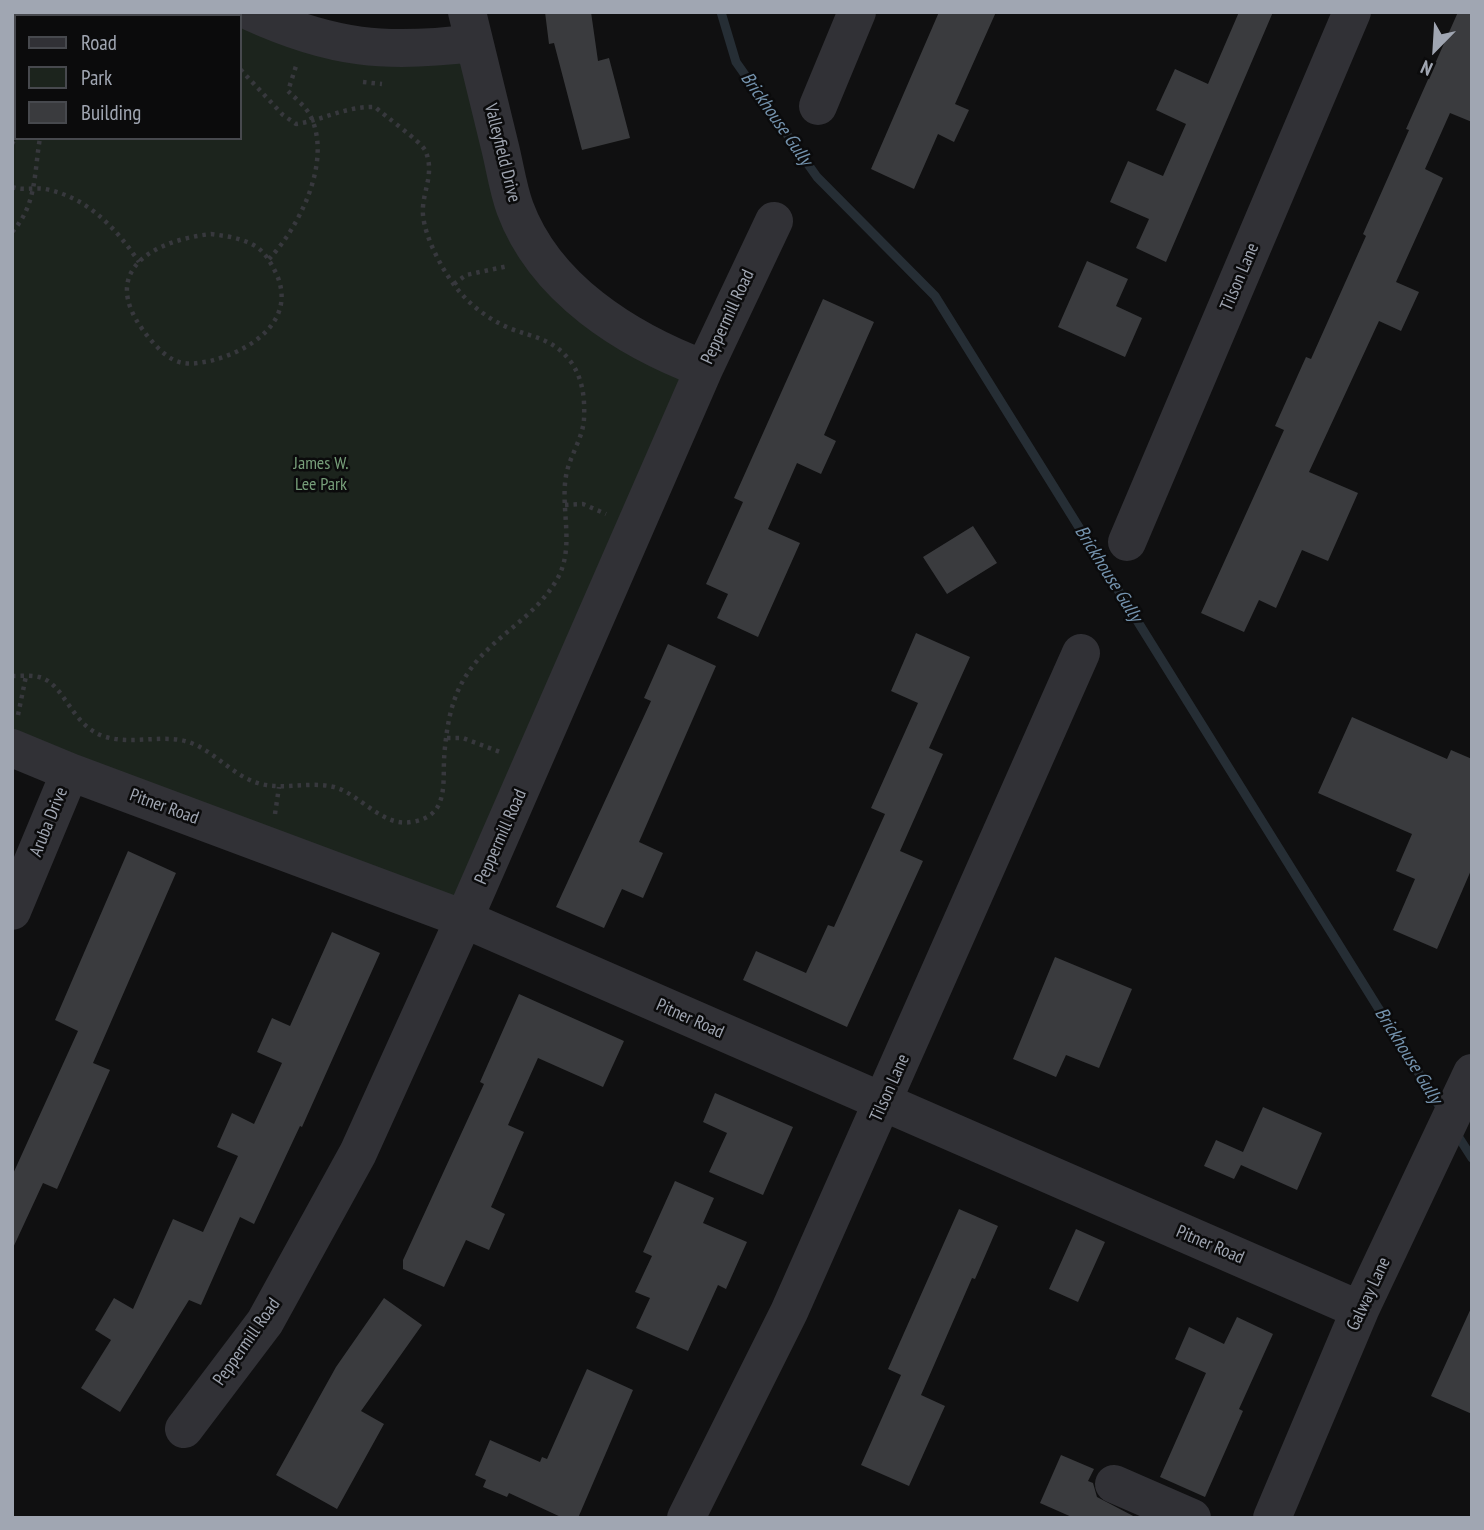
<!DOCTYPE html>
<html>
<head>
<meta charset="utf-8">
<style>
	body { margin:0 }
	#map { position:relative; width:1484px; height:1530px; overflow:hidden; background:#101011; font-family:"PT Sans Narrow",sans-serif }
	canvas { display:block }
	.frame { position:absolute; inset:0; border:14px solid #a0a6b2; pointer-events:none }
	.legend { position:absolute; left:14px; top:14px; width:228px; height:126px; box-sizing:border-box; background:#0b0b0c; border:2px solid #47494e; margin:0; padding:9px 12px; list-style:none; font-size:21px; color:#a0a6b2 }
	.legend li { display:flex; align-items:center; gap:14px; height:35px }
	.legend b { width:35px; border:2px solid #47494e }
	.north { position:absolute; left:1400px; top:14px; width:70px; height:70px; -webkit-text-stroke:5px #0b0b0c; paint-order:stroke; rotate:204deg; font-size:19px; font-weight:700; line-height:28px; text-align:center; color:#a0a6b2 }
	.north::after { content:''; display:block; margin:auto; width:24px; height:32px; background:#a0a6b2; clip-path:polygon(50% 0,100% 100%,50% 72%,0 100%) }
</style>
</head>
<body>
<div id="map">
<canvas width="1484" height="1530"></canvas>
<div class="frame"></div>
<ul class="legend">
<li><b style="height:9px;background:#313136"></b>Road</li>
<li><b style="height:19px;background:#1c241d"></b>Park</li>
<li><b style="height:19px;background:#3a3b3e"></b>Building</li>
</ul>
<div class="north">N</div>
</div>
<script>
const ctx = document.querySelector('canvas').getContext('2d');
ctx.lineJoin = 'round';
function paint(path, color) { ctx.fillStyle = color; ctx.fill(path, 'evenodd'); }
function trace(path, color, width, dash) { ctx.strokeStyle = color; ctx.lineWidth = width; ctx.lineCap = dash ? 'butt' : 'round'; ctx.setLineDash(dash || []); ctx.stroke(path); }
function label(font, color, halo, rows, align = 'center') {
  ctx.font = font + ' "PT Sans Narrow",sans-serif'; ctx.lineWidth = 5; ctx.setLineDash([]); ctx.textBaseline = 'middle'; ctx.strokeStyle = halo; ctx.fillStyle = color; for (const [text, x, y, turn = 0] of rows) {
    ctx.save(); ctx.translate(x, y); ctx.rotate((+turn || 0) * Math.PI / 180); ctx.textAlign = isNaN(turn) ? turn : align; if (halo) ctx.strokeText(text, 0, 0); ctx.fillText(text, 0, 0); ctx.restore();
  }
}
paint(new Path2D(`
	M25 12H251L474 43 535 246 704 369 464 919 12 748V43L16 35V138H240V16H24Z`), '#1c241d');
trace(new Path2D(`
	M721 12 736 62 817 177 935 296 1443 1112
	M1456 1133 1472 1158`), '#262e35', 9);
paint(new Path2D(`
	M545 12H591L598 61 609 58 630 138 582 150 554 43 549 44Z
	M939 12H996L955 104 969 110 954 142 938 134 914 189 871 169Z
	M1239 12H1273L1166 262 1136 248 1149 219 1110 202 1128 161 1163 176 1186 124 1156 110 1175 69 1208 84Z
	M1458 12H1472V122L1450 113 1425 169 1443 178 1396 282 1419 292 1401 331 1379 321 1309 472 1358 493 1328 561 1302 550 1276 608 1259 600 1244 632 1201 613 1284 430 1275 426 1306 357 1311 359 1366 236 1363 234 1409 130 1406 129Z
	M1087 261 1128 279 1116 306 1142 318 1125 357 1058 327Z
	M823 299 874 322 824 435 836 441 821 474 797 463 768 529 800 543 758 637 717 618 728 594 706 584 743 502 734 498Z
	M973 526 997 563 947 594 923 557Z
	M916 633 970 657 929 748 943 754 900 851 923 861 847 1027 743 980 756 951 806 973 828 925 834 927 885 814 871 808 918 703 891 691Z
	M668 644 716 666 639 842 663 853 643 898 622 889 604 928 556 907 651 701 644 698Z
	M1352 717 1447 759 1451 750 1472 759V868L1437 949 1393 930 1415 879 1396 871 1412 834 1318 793Z
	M128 851 176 873 93 1063 110 1070 57 1189 43 1183 12 1250V1176L78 1031 55 1020Z
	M332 932 380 953 302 1127 300 1126 254 1224 240 1217 201 1305 189 1300 120 1412 81 1388 111 1340 95 1330 114 1298 133 1309 173 1219 203 1232 238 1156 217 1147 232 1113 254 1124 282 1063 257 1052 272 1018 290 1026Z
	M1055 957 1132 989 1099 1068 1066 1055 1056 1077 1013 1059Z
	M519 994 624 1041 603 1087 538 1058 508 1125 524 1132 491 1207 505 1214 489 1250 466 1240 444 1287 403 1269V1260L484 1084 480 1082Z
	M715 1093 793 1127 763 1195 709 1172 727 1133 703 1122Z
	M1263 1107 1322 1133 1297 1190 1241 1165 1234 1179 1204 1166 1216 1140 1243 1152Z
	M675 1181 714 1198 703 1223 747 1242 726 1289 718 1285 688 1351 636 1328 650 1298 635 1292 652 1256 643 1252Z
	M959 1209 998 1226 975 1279 972 1278 921 1395 945 1406 909 1486 861 1465 901 1375 888 1369Z
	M1076 1229 1105 1242 1078 1302 1049 1289Z
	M384 1298 422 1325 361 1411 384 1424 337 1509 276 1475 336 1367Z
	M1472 1306V1414L1431 1396Z
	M1237 1317 1273 1334 1239 1409 1243 1411 1205 1497 1160 1477 1206 1373 1175 1359 1189 1327 1224 1344Z
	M587 1369 633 1390 578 1518H563L509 1493 507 1497 483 1487 486 1480 475 1475 490 1440 540 1462 542 1457 547 1459Z
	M1061 1455 1094 1469 1088 1481 1093 1483 1097 1497 1137 1518H1074L1040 1503Z`), '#3a3b3e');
trace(new Path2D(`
	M52 12 54 16
	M175 12 183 16
	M363 82 382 84
	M12 144 16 136
	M12 187C24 191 34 187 45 189 87 197 116 228 139 262
	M12 232C37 205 34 172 40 138
	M211 234C226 236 243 238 257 247 266 254 271 263 276 273 298 320 251 351 210 361 198 363 186 366 174 360 162 354 151 341 143 330 98 269 156 240 211 234Z
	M269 259C300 226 333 160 310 115 305 106 295 98 288 91L297 63
	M454 284 466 275 508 266
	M565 505 583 504 606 514
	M12 676C21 676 31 675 39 677 65 683 71 727 106 737 130 744 156 736 180 740 211 745 230 776 261 784 285 790 309 781 334 787 360 794 382 827 411 822 448 817 443 786 444 760 445 742 448 718 454 701 474 642 527 629 556 581 576 549 560 510 566 476 569 457 583 438 584 419 585 399 583 379 571 362 553 338 534 338 509 328 486 318 466 302 452 282 440 265 425 237 423 215 421 193 436 174 425 150 420 141 385 116 375 107 345 106 324 120 296 124L283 115 240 69
	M18 715 26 676
	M447 738H463L503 753
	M275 814 279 787`), '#37383d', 4.5, [3.5, 5]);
trace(new Path2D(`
	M251 12C332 49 386 54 474 43
	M467 12C478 57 489 102 500 147 505 167 508 189 515 208 545 289 627 340 704 369
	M12 43 16 35
	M818 106 857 12
	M1127 542 1352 12
	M12 748 70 772 464 919 1360 1310
	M12 911 70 772
	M184 1429 265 1322 358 1153 464 919 704 369 774 221
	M1114 1484 1192 1518
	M686 1518 789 1312 1081 653
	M1272 1518 1360 1310 1472 1073`), '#313136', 38);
label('18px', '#a0a6b2', '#0b0b0c', [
	["Valleyfield Drive",502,153,76],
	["Tilson Lane",1240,277,-67],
	["Peppermill Road",728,317,-65],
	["Pitner Road",164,807,20],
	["Aruba Drive",49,822,-68],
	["Peppermill Road",501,837,-66],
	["Pitner Road",690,1019,24],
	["Tilson Lane",890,1088,-66],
	["Pitner Road",1210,1245,23],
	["Galway Lane",1369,1294,-65],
	["Peppermill Road",247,1342,-55]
]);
label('18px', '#769e79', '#0b0b0c', [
	["James W.",321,464],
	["Lee Park",321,485]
]);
label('italic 19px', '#7594af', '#0b0b0c', [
	["Brickhouse Gully",776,119,55],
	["Brickhouse Gully",1108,574,58],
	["Brickhouse Gully",1408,1056,58]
]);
</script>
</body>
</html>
